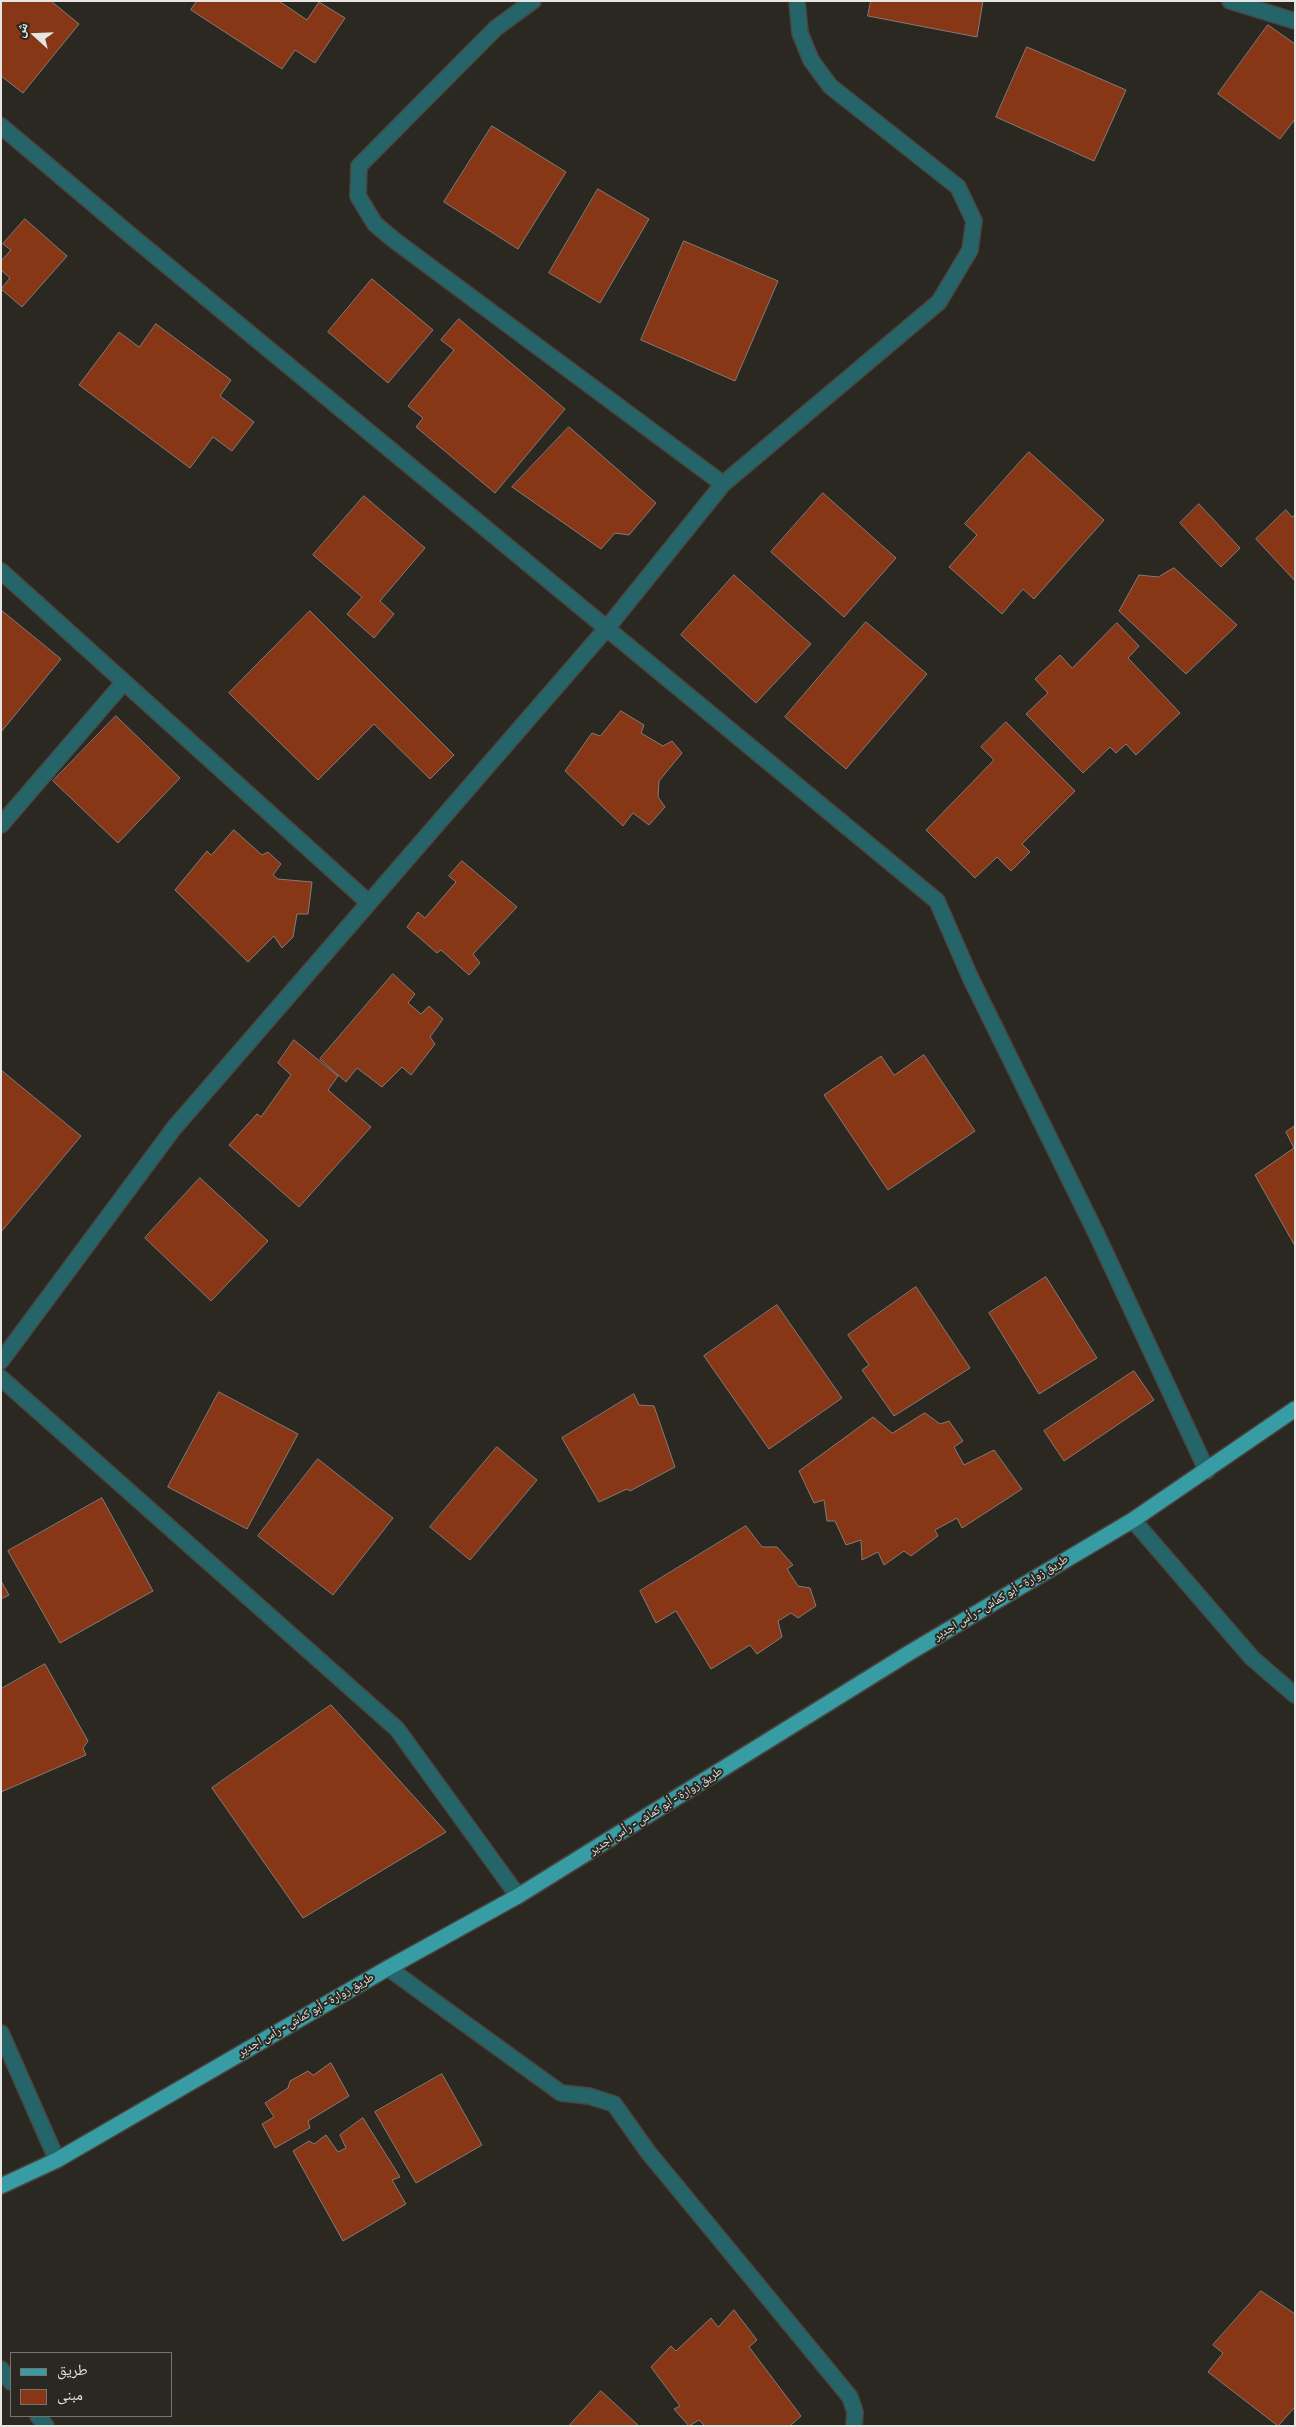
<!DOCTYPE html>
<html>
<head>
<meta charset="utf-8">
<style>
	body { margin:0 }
	#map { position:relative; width:1296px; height:2427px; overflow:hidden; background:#2b2822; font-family:"Archivo Narrow","Noto Naskh Arabic",sans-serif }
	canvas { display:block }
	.frame { position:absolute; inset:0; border:2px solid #e7e5e1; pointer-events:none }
	.legend { position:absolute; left:10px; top:2352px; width:162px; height:65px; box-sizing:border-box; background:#2b2822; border:1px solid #76746e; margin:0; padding:6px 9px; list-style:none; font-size:15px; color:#e7e5e1 }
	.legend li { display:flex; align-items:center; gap:10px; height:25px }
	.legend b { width:25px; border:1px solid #76746e }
	.north { position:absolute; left:10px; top:10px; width:50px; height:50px; -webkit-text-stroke:4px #2b2822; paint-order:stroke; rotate:290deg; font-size:14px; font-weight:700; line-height:20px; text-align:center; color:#e7e5e1 }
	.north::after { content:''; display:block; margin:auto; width:18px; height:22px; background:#e7e5e1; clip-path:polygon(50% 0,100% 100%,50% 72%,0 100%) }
</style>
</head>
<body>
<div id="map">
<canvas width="1296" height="2427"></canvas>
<div class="frame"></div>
<ul class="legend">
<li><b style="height:6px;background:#379ca4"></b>طريق</li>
<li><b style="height:14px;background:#873616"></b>مبنى</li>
</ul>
<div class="north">ش</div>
</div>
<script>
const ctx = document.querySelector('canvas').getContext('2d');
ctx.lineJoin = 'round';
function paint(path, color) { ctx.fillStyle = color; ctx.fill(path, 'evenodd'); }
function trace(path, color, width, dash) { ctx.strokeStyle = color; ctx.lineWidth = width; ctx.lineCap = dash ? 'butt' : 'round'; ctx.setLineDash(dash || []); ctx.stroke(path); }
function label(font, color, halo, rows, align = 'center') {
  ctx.font = font + ' "Archivo Narrow","Noto Naskh Arabic",sans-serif'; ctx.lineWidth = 4; ctx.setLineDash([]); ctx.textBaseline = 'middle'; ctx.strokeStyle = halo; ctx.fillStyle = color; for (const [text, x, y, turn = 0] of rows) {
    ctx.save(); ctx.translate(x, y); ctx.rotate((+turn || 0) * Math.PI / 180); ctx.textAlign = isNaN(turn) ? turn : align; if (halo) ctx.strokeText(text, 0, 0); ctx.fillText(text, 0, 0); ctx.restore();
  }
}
const building = new Path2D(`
	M1 1H51L79 24 23 93 1 76Z
	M197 1H279L307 20 319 2 345 18 315 63 295 50 282 69 191 10Z
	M871 1H983L977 37 868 16Z
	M1268 25 1295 44V119L1280 139 1218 94Z
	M1027 47 1126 90 1094 161 996 117Z
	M492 126 566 172 518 249 444 202Z
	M598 189 649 219 600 303 549 273Z
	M25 219 67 256 22 307 1 289 10 278 1 270V261L11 250 3 244Z
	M684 241 778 281 735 381 641 340Z
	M372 279 433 330 388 383 328 332Z
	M459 319 565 409 495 493 416 427 423 418 408 406 454 350 441 340Z
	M156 324 231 380 220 396 254 422 232 451 213 437 190 468 79 385 119 332 139 347Z
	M569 427 656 503 629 535 615 533 601 549 512 487Z
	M1029 452 1104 520 1034 599 1023 589 1002 614 949 567 977 535 965 524Z
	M823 493 896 558 844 617 771 552Z
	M364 496 425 548 380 601 394 614 374 638 347 614 362 597 313 555Z
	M1199 504 1240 548 1221 567 1180 523Z
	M1286 510 1292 517 1295 515V581L1256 539Z
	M1174 568 1237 625 1186 674 1119 611 1139 575 1158 577Z
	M734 575 811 644 756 703 681 635Z
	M1 610 61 659 1 732Z
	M310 611 454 755 430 779 374 724 318 780 229 693Z
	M866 622 927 674 846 769 785 717Z
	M1117 623 1139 646 1128 658 1180 713 1136 755 1126 744 1116 753 1110 747 1083 773 1026 714 1048 693 1035 679 1060 655 1072 668Z
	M621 711 644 725 641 733 663 746 672 741 682 753 659 781 658 797 665 807 649 825 633 813 623 826 565 771 592 733 600 736Z
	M116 716 180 778 118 843 53 781Z
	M1006 722 1075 791 1022 844 1030 852 1011 871 997 857 975 878 926 830 994 760 981 747Z
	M234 830 262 855 268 852 281 864 273 875 278 879 312 882 308 914H297L293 937 282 948 274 936 248 962 175 890 207 851 211 855Z
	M462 861 517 907 473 954 480 963 469 975 441 950 437 953 407 927 418 912 425 918 456 882 449 876Z
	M393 974 415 994 408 1003 421 1014 429 1006 443 1019 430 1037 435 1044 411 1075 402 1067 382 1087 357 1068 346 1082 320 1059Z
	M294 1040 338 1076 328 1090 371 1127 299 1207 229 1145 257 1114 261 1117 291 1075 278 1063Z
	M924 1055 975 1131 888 1190 824 1095 881 1056 894 1075Z
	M1 1070 81 1136 1 1232Z
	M1295 1126V1246L1255 1175 1294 1148 1286 1132Z
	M200 1178 268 1241 211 1301 145 1238Z
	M1046 1277 1097 1358 1039 1394 989 1313Z
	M916 1287 970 1368 894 1416 862 1370 869 1365 848 1335Z
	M777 1305 842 1398 769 1449 704 1356Z
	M1134 1371 1154 1400 1064 1461 1044 1431Z
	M219 1392 298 1434 247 1529 168 1487Z
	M634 1394 639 1405 654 1406 675 1467 630 1491 627 1489 599 1502 562 1438Z
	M925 1413 940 1424 949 1421 963 1441 954 1447 964 1465 994 1450 1022 1489 962 1528 957 1518 935 1530 938 1536 911 1556 904 1551 884 1565 878 1552 862 1560 861 1540 846 1545 835 1521H827L824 1500 814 1503 799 1471 873 1417 892 1433Z
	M497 1447 537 1480 470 1560 430 1527Z
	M318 1459 393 1518 333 1595 258 1536Z
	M102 1498 153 1591 60 1643 8 1551Z
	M746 1526 762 1547H777L793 1565 787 1569 798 1586 810 1588 816 1606 798 1618 791 1613 778 1621 782 1637 757 1654 750 1645 711 1669 676 1611 656 1623 640 1591Z
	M1 1581 9 1595 1 1599Z
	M45 1664 88 1741 83 1748 86 1755 1 1792V1689Z
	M331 1705 446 1832 303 1918 212 1788Z
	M331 2063 349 2096 308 2121 310 2128 275 2148 262 2124 274 2117 265 2103 288 2088 290 2081 308 2071 313 2075Z
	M442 2074 482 2145 416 2183 375 2112Z
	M363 2118 400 2177 392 2180 406 2204 343 2241 293 2151 309 2141 314 2144 326 2135 338 2152 346 2148 340 2135Z
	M1261 2291 1295 2314V2407L1278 2426 1208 2372 1223 2353 1213 2345Z
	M734 2310 757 2340 749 2347 801 2416 790 2426H705L699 2420 689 2426 674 2409 680 2406 651 2367 671 2346 676 2351 711 2318 718 2327Z
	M601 2391 639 2426H569Z`);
paint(building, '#873616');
trace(building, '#847b78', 1);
const street = new Path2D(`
	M533 1 496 28 359 166 358 196 375 224 394 240 723 484
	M1230 1 1295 21
	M1 126 129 234 937 901 971 979 1097 1235 1207 1471
	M1 571 369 903
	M1 825 124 682
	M1 1361 174 1128 607 628 723 484 939 302 970 250 974 221 958 187 830 86 811 60 800 33 797 1
	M1 1378 397 1729 518 1896
	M1133 1520 1252 1658 1295 1695
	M388 1968 561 2093 589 2096 614 2104 648 2152 850 2397 855 2412 854 2426
	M1 2033 57 2160
	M1 2369 11 2382
	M38 2416 46 2426`);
const primary = new Path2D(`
	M1 2186 57 2160 388 1968 518 1896 909 1653 1133 1520 1295 1409`);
trace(street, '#494641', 18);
trace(primary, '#494641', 18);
trace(street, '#25656a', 15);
trace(primary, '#379ca4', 15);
label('12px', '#e7e5e1', '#2b2822', [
	["طريق زوارة - أبو كماش - رأس اجدير",1001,1598,-31],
	["طريق زوارة - أبو كماش - رأس اجدير",656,1811,-32],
	["طريق زوارة - أبو كماش - رأس اجدير",306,2015,-30]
]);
</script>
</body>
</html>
